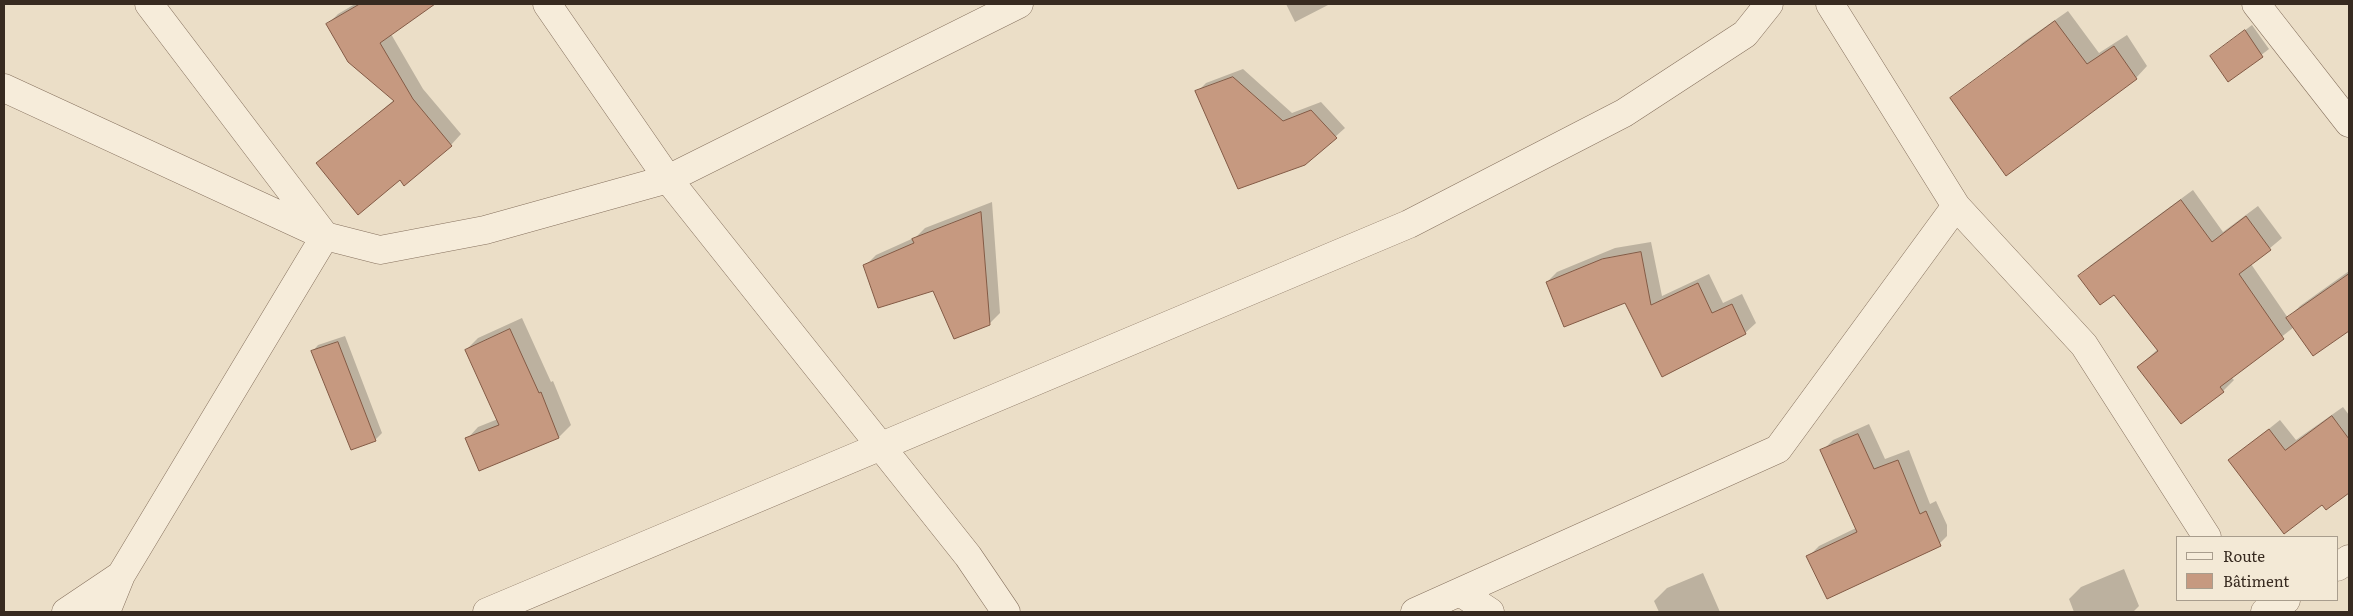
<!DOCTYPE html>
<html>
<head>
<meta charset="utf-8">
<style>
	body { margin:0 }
	#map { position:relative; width:2353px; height:616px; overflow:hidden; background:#ebdec7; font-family:Literata,serif }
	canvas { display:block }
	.frame { position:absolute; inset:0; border:5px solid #372a20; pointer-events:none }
	.legend { position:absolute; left:2176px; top:536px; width:162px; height:65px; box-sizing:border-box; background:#f3e9d6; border:1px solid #a89d8d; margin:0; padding:6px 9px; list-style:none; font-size:15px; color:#372a20 }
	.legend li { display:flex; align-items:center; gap:10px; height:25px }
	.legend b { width:25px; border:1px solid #a89d8d }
</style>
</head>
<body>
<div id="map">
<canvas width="2353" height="616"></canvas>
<div class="frame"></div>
<ul class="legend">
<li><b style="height:6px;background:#f6ecda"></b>Route</li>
<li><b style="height:14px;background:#c69980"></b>Bâtiment</li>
</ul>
</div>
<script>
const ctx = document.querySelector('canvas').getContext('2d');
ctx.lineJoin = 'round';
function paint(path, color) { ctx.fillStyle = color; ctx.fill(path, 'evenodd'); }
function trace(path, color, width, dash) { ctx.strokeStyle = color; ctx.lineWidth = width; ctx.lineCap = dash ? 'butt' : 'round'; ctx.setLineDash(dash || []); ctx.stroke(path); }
paint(new Path2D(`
	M355 4H422L424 7 391 34 423 89 461 134 451 145 400 178 318 164 394 100 328 24 338 14Z
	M1286 4H1330L1295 22Z
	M2068 11 2099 53 2127 35 2147 66 2136 78 2010 55 2022 43Z
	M2252 25 2269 49 2229 80 2211 56Z
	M1243 69 1292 113 1321 102 1345 128 1305 164 1197 92 1206 83Z
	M2193 190 2223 232 2258 206 2282 238 2251 264 2288 318 2300 306 2349 271V329L2313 355 2294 327 2231 377 2234 380 2223 391 2138 367 2158 349 2114 293 2080 276 2091 265Z
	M992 202 1000 313 989 324 934 290 865 266 876 255 916 237 925 228Z
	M1651 242 1662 296 1709 274 1723 303 1742 294 1756 323 1745 333 1547 282 1557 272 1615 248Z
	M522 318 551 382 553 381 571 425 559 437 467 439 478 427 498 419 466 350 478 338Z
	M345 336 382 433 375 440 312 352 318 345Z
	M2343 407 2349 415V491L2326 508 2322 503 2230 460 2280 420 2296 440Z
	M1869 424 1885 459 1909 450 1930 504 1936 501 1947 525V536L1936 547 1808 557 1819 546 1856 528 1822 451 1833 440Z
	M2124 569 2139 606 2133 612H2074L2069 599 2081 587Z
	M1703 573 1720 612H1659L1654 601 1667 588Z`), '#0003');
const building = new Path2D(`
	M360 4H435L380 43 413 99 452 146 404 186 400 180 358 215 316 163 394 101 348 62 326 24Z
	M2055 21 2087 64 2114 46 2137 79 2006 176 1950 98Z
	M2245 30 2263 57 2228 82 2210 56Z
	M1233 77 1283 121 1311 110 1337 138 1305 165 1238 189 1195 91Z
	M2181 200 2212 242 2246 216 2271 250 2239 274 2284 339 2220 387 2224 392 2181 424 2137 367 2158 351 2114 295 2100 305 2078 276Z
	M981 212 990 325 954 339 933 291 878 308 863 265 914 243 912 239Z
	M1641 252 1651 305 1698 283 1712 313 1732 304 1746 334 1662 377 1625 303 1564 327 1546 282 1602 259Z
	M2349 274V331L2313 356 2286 318Z
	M510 329 539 393 541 392 559 438 479 471 465 438 499 425 465 350Z
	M338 342 376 441 351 450 311 351Z
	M2332 416 2349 439V493L2326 510 2322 505 2284 534 2228 460 2269 429 2285 450Z
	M1858 434 1874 469 1898 460 1920 514 1926 511 1941 546 1827 599 1806 556 1857 532 1820 450Z`);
paint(building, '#c69980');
trace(building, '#835a45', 1);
const street = new Path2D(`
	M149 4 325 236 380 250 485 230 668 179 1019 4
	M547 4 668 179 968 556 1006 612
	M1830 4 1956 206 2084 345 2207 537
	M2256 4 2349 123
	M4 88 325 236 121 575 66 612
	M2337 567 2349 559
	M1460 592 1490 612
	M106 612 121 575
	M487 612 1409 224 1624 113 1745 34 1769 4
	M1415 612 1778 449 1956 206
	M2265 612 2286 600`);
trace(street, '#86715e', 29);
trace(street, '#f6ecda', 28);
</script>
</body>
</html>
